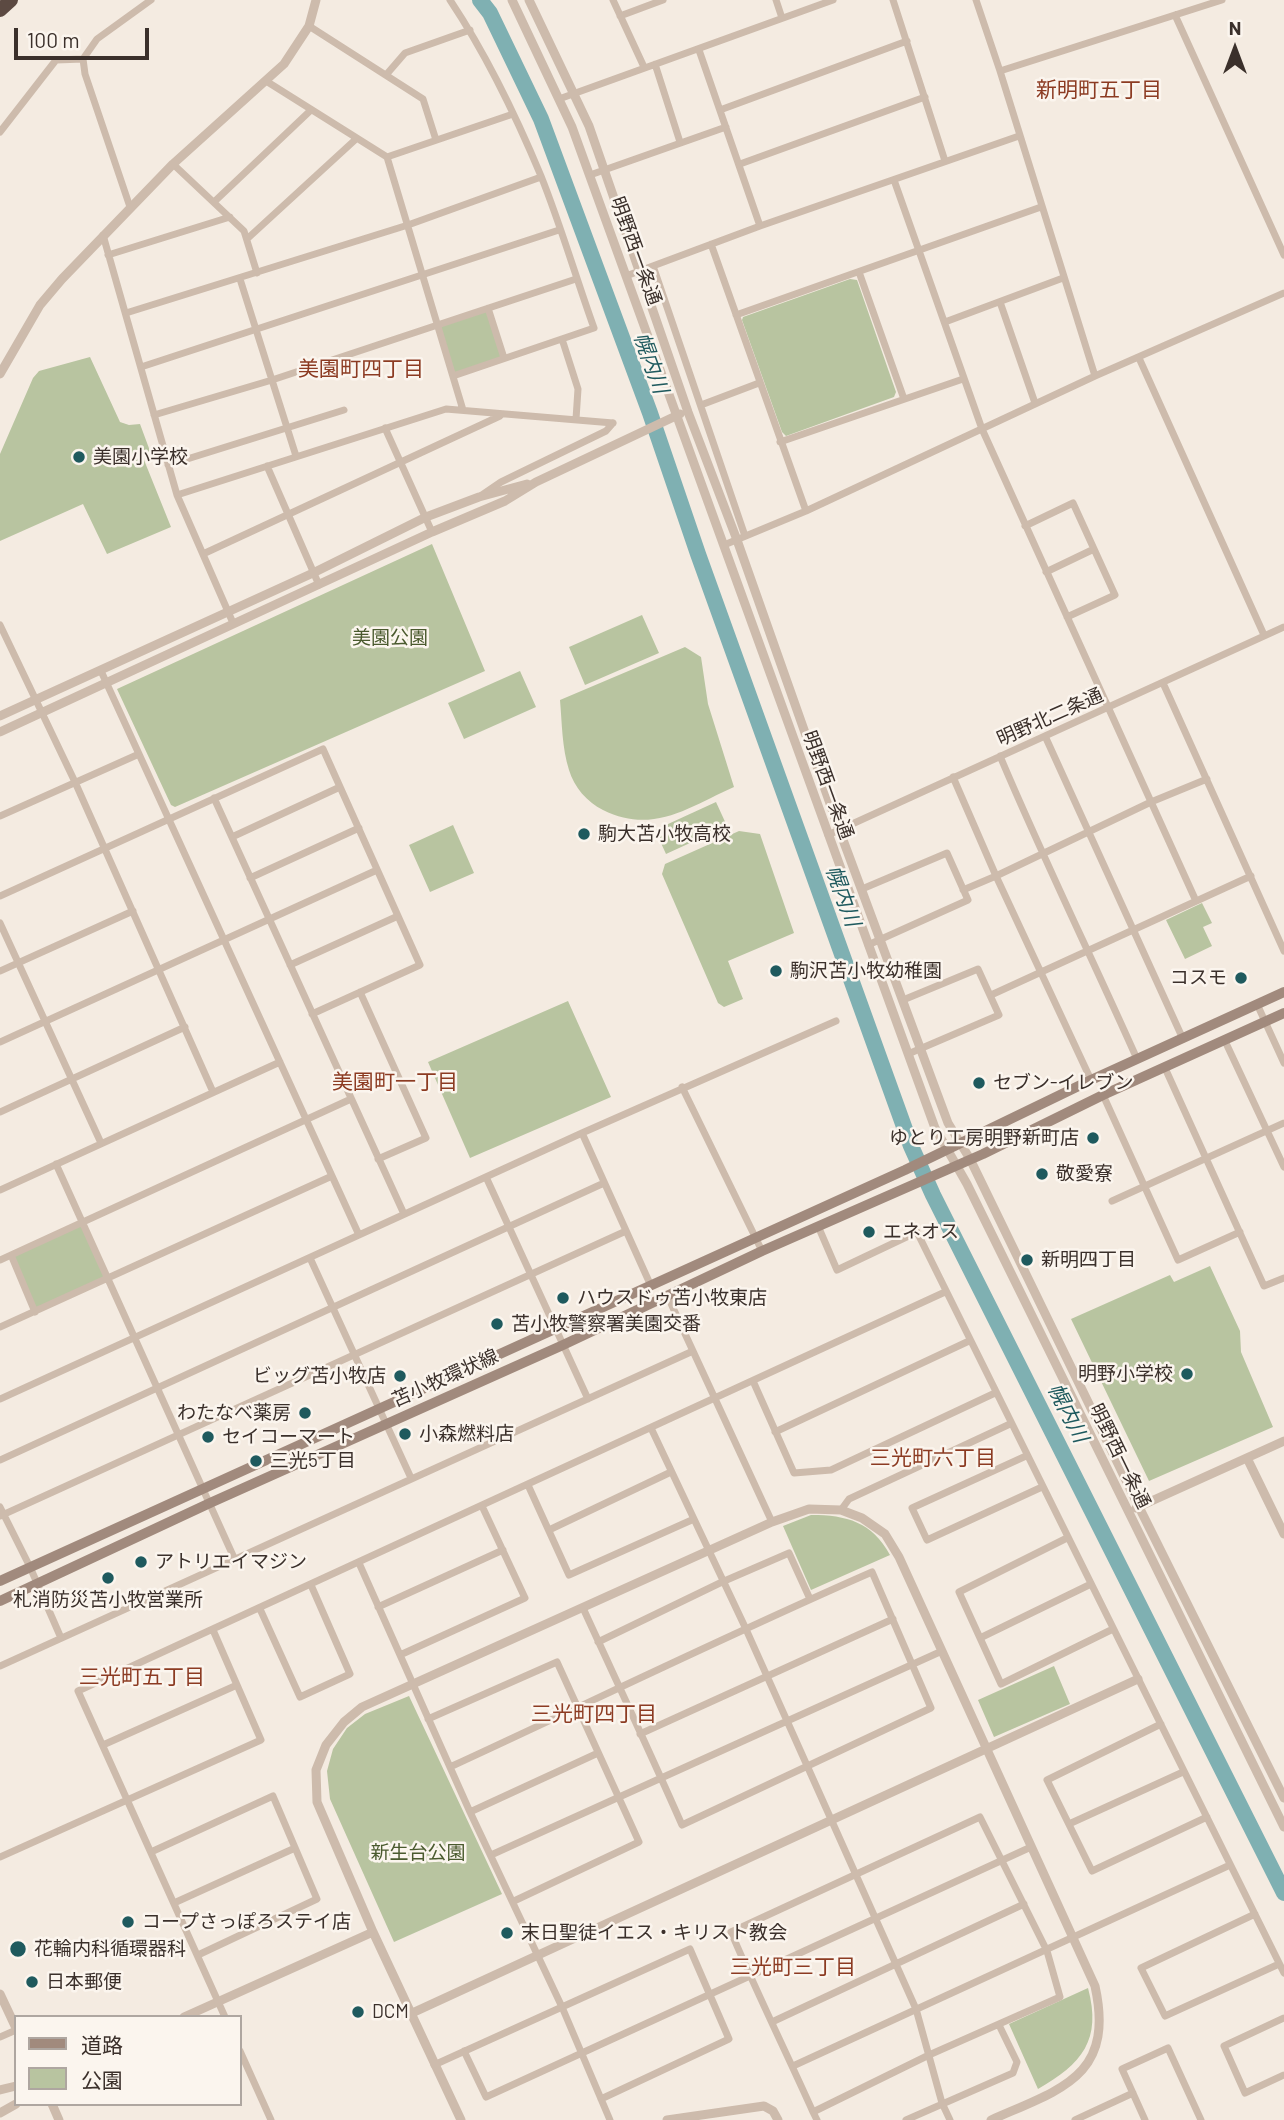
<!DOCTYPE html>
<html>
<head>
<meta charset="utf-8">
<style>
	body { margin:0 }
	#map { position:relative; width:1284px; height:2120px; overflow:hidden; background:#f4ebe1; font-family:Barlow,"Noto Sans JP",sans-serif }
	canvas { display:block }
	.legend { position:absolute; left:14px; top:2015px; width:228px; height:91px; box-sizing:border-box; background:#fbf5ee; border:2px solid #aea6a0; margin:0; padding:9px 12px; list-style:none; font-size:21px; color:#3b302b }
	.legend li { display:flex; align-items:center; gap:14px; height:35px }
	.legend b { width:35px; border:2px solid #aea6a0 }
	.north { position:absolute; left:1200px; top:14px; width:70px; height:70px; -webkit-text-stroke:5px #fbf5ee; paint-order:stroke; rotate:0deg; font-size:19px; font-weight:700; line-height:28px; text-align:center; color:#3b302b }
	.north::after { content:''; display:block; margin:auto; width:24px; height:32px; background:#3b302b; clip-path:polygon(50% 0,100% 100%,50% 72%,0 100%) }
	.scale { position:absolute; left:14px; top:28px; width:135px; height:32px; box-sizing:border-box; border:4px solid #3b302b; border-top:0; padding-left:9px; font-size:21px; line-height:24px; white-space:nowrap; color:#3b302b; -webkit-text-stroke:5px #fbf5ee; paint-order:stroke }
</style>
</head>
<body>
<div id="map">
<canvas width="1284" height="2120"></canvas>
<ul class="legend">
<li><b style="height:9px;background:#a18a7d"></b>道路</li>
<li><b style="height:19px;background:#b8c4a0"></b>公園</li>
</ul>
<div class="north">N</div>
<div class="scale">100 m</div>
</div>
<script>
const ctx = document.querySelector('canvas').getContext('2d');
ctx.lineJoin = 'round';
function paint(path, color) { ctx.fillStyle = color; ctx.fill(path, 'evenodd'); }
function trace(path, color, width, dash) { ctx.strokeStyle = color; ctx.lineWidth = width; ctx.lineCap = dash ? 'butt' : 'round'; ctx.setLineDash(dash || []); ctx.stroke(path); }
function label(font, color, halo, rows, align = 'center') {
  ctx.font = font + ' Barlow,"Noto Sans JP",sans-serif'; ctx.lineWidth = 5; ctx.setLineDash([]); ctx.textBaseline = 'middle'; ctx.strokeStyle = halo; ctx.fillStyle = color; for (const [text, x, y, turn = 0] of rows) {
    ctx.save(); ctx.translate(x, y); ctx.rotate((+turn || 0) * Math.PI / 180); ctx.textAlign = isNaN(turn) ? turn : align; if (halo) ctx.strokeText(text, 0, 0); ctx.fillText(text, 0, 0); ctx.restore();
  }
}
paint(new Path2D(`
	M850 279 857 280 896 392 894 397 786 436 782 432 742 320 743 317Z
	M488 308 504 358 453 376 437 324Z
	M90 357 120 422 129 425 140 424 150 451 142 455 171 527 107 554 83 504 0 541V454L33 378 39 371Z
	M432 544 485 671 175 807 171 805 117 689Z
	M642 615 659 653 585 685 569 647Z
	M685 647 701 657 708 704 734 787C689 807 653 835 603 810 587 802 574 787 569 770 562 748 562 723 560 700Z
	M520 671 536 707 464 739 448 703Z
	M716 802 727 826 666 854 655 830Z
	M453 825 474 873 430 892 409 845Z
	M739 831 760 834 794 933 728 961 743 999 724 1007 718 1003 662 874 665 864Z
	M1202 903 1212 923 1203 927 1212 946 1185 959 1166 920Z
	M568 1001 611 1097 470 1158 428 1062Z
	M82 1223 108 1279 35 1312 11 1255Z
	M1210 1266 1240 1331 1241 1352 1273 1427 1149 1481 1071 1319 1170 1275 1174 1282Z
	M811 1515C847 1515 872 1522 890 1555L811 1590 783 1526Z
	M1054 1666 1070 1704 994 1737 978 1700Z
	M409 1696 502 1894 394 1942 330 1799 327 1771 333 1749 347 1728 365 1714Z
	M1088 1988C1102 2040 1082 2064 1038 2089L1009 2024Z`), '#b8c4a0');
trace(new Path2D(`
	M480 0 490 13 541 119 650 413 698 554 911 1146 933 1195 1284 1893`), '#7fb0b2', 16);
trace(new Path2D(`
	M450 0C486 54 516 116 541 176 561 226 576 278 594 328L453 376
	M613 0 644 67
	M776 0 782 18
	M893 0 945 161
	M976 0 1000 71 1095 376
	M1175 15 1284 255
	M620 16 663 0
	M309 26 423 99 436 140
	M699 50 760 226
	M655 64 680 142
	M1000 71 1222 0
	M386 75 405 53 470 30
	M266 81 387 157 463 410
	M559 99 833 0
	M720 110 907 41
	M0 132 56 60 83 59
	M387 157 513 114
	M173 164 244 231 257 273
	M740 164 925 97
	M590 175 726 127
	M894 180 982 429 1196 901
	M214 202 311 110
	M130 207 85 74 83 59 97 39 151 0
	M103 235 177 495 233 623
	M247 239 356 139
	M711 244 806 511
	M108 255 230 217
	M653 266 745 536
	M859 272 904 399
	M626 276 760 226 1019 136
	M240 279 296 456
	M1000 302 1035 403
	M488 308 504 358
	M126 313 408 225 541 177
	M736 315 1041 207
	M945 322 1063 278
	M562 339 578 389 576 419
	M1139 358 1264 635
	M141 367 559 230
	M701 405 759 383
	M154 415 272 380 576 279
	M385 428 432 532
	M780 442 963 379
	M168 465 344 410
	M267 466 319 585
	M177 495 446 409 613 423
	M482 495 501 482 606 431 613 423
	M1025 526 1073 503 1115 595 1067 617
	M724 545 806 511 1095 376 1284 293
	M203 554 500 416
	M1046 572 1094 549
	M0 625 75 782 213 1092
	M101 671 359 1235
	M1163 683 1284 951
	M1045 736 1183 1039
	M1000 756C1043 858 1092 958 1137 1059
	M953 777 996 876 1091 1080
	M214 798 404 1214
	M0 816 139 754
	M828 835 1284 627
	M232 837 340 787
	M250 878 359 828
	M862 889 947 853 968 900 868 945
	M963 890 996 876 1151 802 1207 779
	M0 896 323 749 420 965 312 1014
	M0 923 101 1143
	M290 965 398 916
	M0 971 133 911
	M360 992 426 1138 378 1159
	M991 995 1251 876
	M903 1000 978 969 999 1015 908 1054
	M1257 1004 1284 1063
	M1225 1041 1284 1167
	M0 1042 377 870
	M1165 1068 1264 1286 1284 1278
	M682 1087 762 1251
	M1103 1095 1178 1260 1240 1232
	M0 1112 185 1027
	M582 1133 651 1286
	M56 1164 235 1560
	M486 1177 588 1399
	M0 1190 280 1062
	M1112 1201 1284 1123
	M818 1226 837 1270 917 1232 1284 1973
	M11 1255 35 1312
	M310 1258 411 1478
	M0 1260 351 1099
	M668 1297 772 1522
	M0 1327 332 1176
	M753 1381 794 1473 831 1470 995 1393
	M0 1399 582 1133 836 1021
	M651 1428 745 1627 916 2009 942 2103 950 2120
	M775 1432 969 1341
	M1026 1456 912 1508 927 1540 1042 1487
	M0 1460 604 1183
	M528 1485 569 1575 694 1519
	M0 1507 30 1567 61 1638
	M841 1510 849 1499 1010 1424
	M0 1516 626 1231
	M549 1530 671 1472
	M1067 1538 959 1592 1001 1684 1113 1629
	M359 1563 470 1812 562 2007 610 2120
	M378 1607 503 1550
	M260 1609 300 1697 350 1674 311 1585
	M980 1638 1091 1584
	M598 1642 722 1582 789 1553 810 1599
	M400 1655 525 1598 482 1506
	M0 1666 693 1351
	M428 1719 557 1662 639 1842 514 1901
	M1161 1724 1047 1780 1092 1871 1207 1817
	M640 1734 893 1619
	M103 1745 237 1685
	M450 1767C591 1702 730 1634 872 1572L931 1708 682 1825C650 1752 616 1680 583 1608
	M470 1812 598 1753
	M1069 1824 1183 1772
	M151 1852 273 1796 317 1899 198 1955
	M491 1855 942 1651
	M0 1857 261 1740 213 1630
	M174 1903 295 1848
	M1255 1914 1141 1968 1165 2016 1279 1964
	M225 2017 78 1691 945 1292
	M1284 2018 1224 2046 1245 2093 1284 2075
	M772 2022 1024 1904
	M0 2037 16 2030
	M240 2051 271 2120
	M464 2051 486 2097 1031 1847
	M434 2065 690 1949 729 2039 601 2099
	M793 2066 1230 1865
	M813 2112 929 2055 1060 1997 1047 1951 980 1817 731 1932C757 1993 786 2052 813 2112L817 2120
	M906 2120 1013 2073 1017 2062 999 2025
	M1075 2120 1133 2093
	M1145 2120 1122 2069 1168 2048 1201 2120`), '#cdbbac', 7);
trace(new Path2D(`
	M512 0 572 127 935 1128 967 1184 1284 1827
	M529 0 589 126 688 412 737 540 839 829 948 1123 970 1159 1139 1507 1284 1798
	M0 374 40 305 62 279 173 164 284 64 309 26 316 0
	M0 716 313 573 426 517 479 497 527 484
	M0 732 432 532 505 501 536 482 680 414
	M1247 1458 1284 1534
	M1136 1508 1284 1441
	M0 1994 16 2028
	M410 2014 1138 1679
	M184 2017 373 1932
	M0 2090 16 2086
	M52 2104 59 2120
	M0 2113 16 2104
	M461 2120 373 1932 317 1802 316 1770 326 1745 344 1722 362 1707 772 1522 809 1509 841 1510 862 1518 885 1534 899 1557 1095 1986C1115 2077 1061 2089 991 2120
	M667 2120 764 2106 773 2111 778 2120`), '#cdbbac', 9);
trace(new Path2D(`
	M0 1581 905 1170 1091 1080 1284 992
	M0 1601 210 1503 563 1345 762 1251 983 1154 1103 1095 1284 1013`), '#a18a7d', 10);
trace(new Path2D(`
	M0 10 11 0`), '#5c4a42', 14);
for (const [x, y, r, color] of [
	[79,457,7,"#1f5a5e"],
	[584,834,7,"#1f5a5e"],
	[776,971,7,"#1f5a5e"],
	[1241,978,7,"#1f5a5e"],
	[979,1083,7,"#1f5a5e"],
	[1093,1138,7,"#1f5a5e"],
	[1042,1174,7,"#1f5a5e"],
	[869,1232,7,"#1f5a5e"],
	[1027,1260,7,"#1f5a5e"],
	[563,1298,7,"#1f5a5e"],
	[497,1324,7,"#1f5a5e"],
	[1187,1374,7,"#1f5a5e"],
	[400,1376,7,"#1f5a5e"],
	[305,1413,7,"#1f5a5e"],
	[405,1434,7,"#1f5a5e"],
	[208,1437,7,"#1f5a5e"],
	[256,1461,7,"#1f5a5e"],
	[141,1562,7,"#1f5a5e"],
	[108,1578,7,"#1f5a5e"],
	[128,1922,7,"#1f5a5e"],
	[507,1933,7,"#1f5a5e"],
	[18,1949,9,"#1f5a5e"],
	[32,1982,7,"#1f5a5e"],
	[358,2012,7,"#1f5a5e"]
]) { const dot = new Path2D(); dot.arc(x, y, r, 0, 2 * Math.PI); ctx.fillStyle = color; ctx.fill(dot); trace(dot, '#fbf5ee', 2.5); }
label('19px', '#3b302b', '#fbf5ee', [
	["明野西一条通",636,251,70],
	["明野北二条通",1050,717,-24],
	["明野西一条通",828,785,70],
	["苫小牧環状線",445,1378,-24],
	["明野西一条通",1120,1456,64]
]);
label('19px', '#3b302b', '#fbf5ee', [
	["美園小学校",93,457],
	["駒大苫小牧高校",598,834],
	["駒沢苫小牧幼稚園",790,971],
	["コスモ",1227,978,"right"],
	["セブン-イレブン",993,1083],
	["ゆとり工房明野新町店",1079,1138,"right"],
	["敬愛寮",1056,1174],
	["エネオス",883,1232],
	["新明四丁目",1041,1260],
	["ハウスドゥ苫小牧東店",577,1298],
	["苫小牧警察署美園交番",511,1324],
	["明野小学校",1173,1374,"right"],
	["ビッグ苫小牧店",386,1376,"right"],
	["わたなべ薬房",291,1413,"right"],
	["小森燃料店",419,1434],
	["セイコーマート",222,1437],
	["三光5丁目",270,1461],
	["アトリエイマジン",155,1562],
	["札消防災苫小牧営業所",108,1600,"center"],
	["コープさっぽろステイ店",142,1922],
	["末日聖徒イエス・キリスト教会",521,1933],
	["花輪内科循環器科",34,1949],
	["日本郵便",46,1982],
	["DCM",372,2012]
], 'left');
label('19px', '#4a5a2e', '#fbf5ee', [
	["美園公園",390,638],
	["新生台公園",418,1853]
]);
label('21px', '#8c3b22', '#fbf5ee', [
	["新明町五丁目",1099,90],
	["美園町四丁目",361,369],
	["美園町一丁目",395,1082],
	["三光町六丁目",933,1458],
	["三光町五丁目",142,1677],
	["三光町四丁目",594,1714],
	["三光町三丁目",793,1967]
]);
label('italic 21px', '#1f5a5e', '#fbf5ee', [
	["幌内川",651,363,70],
	["幌内川",843,896,70],
	["幌内川",1068,1413,63]
]);
</script>
</body>
</html>
